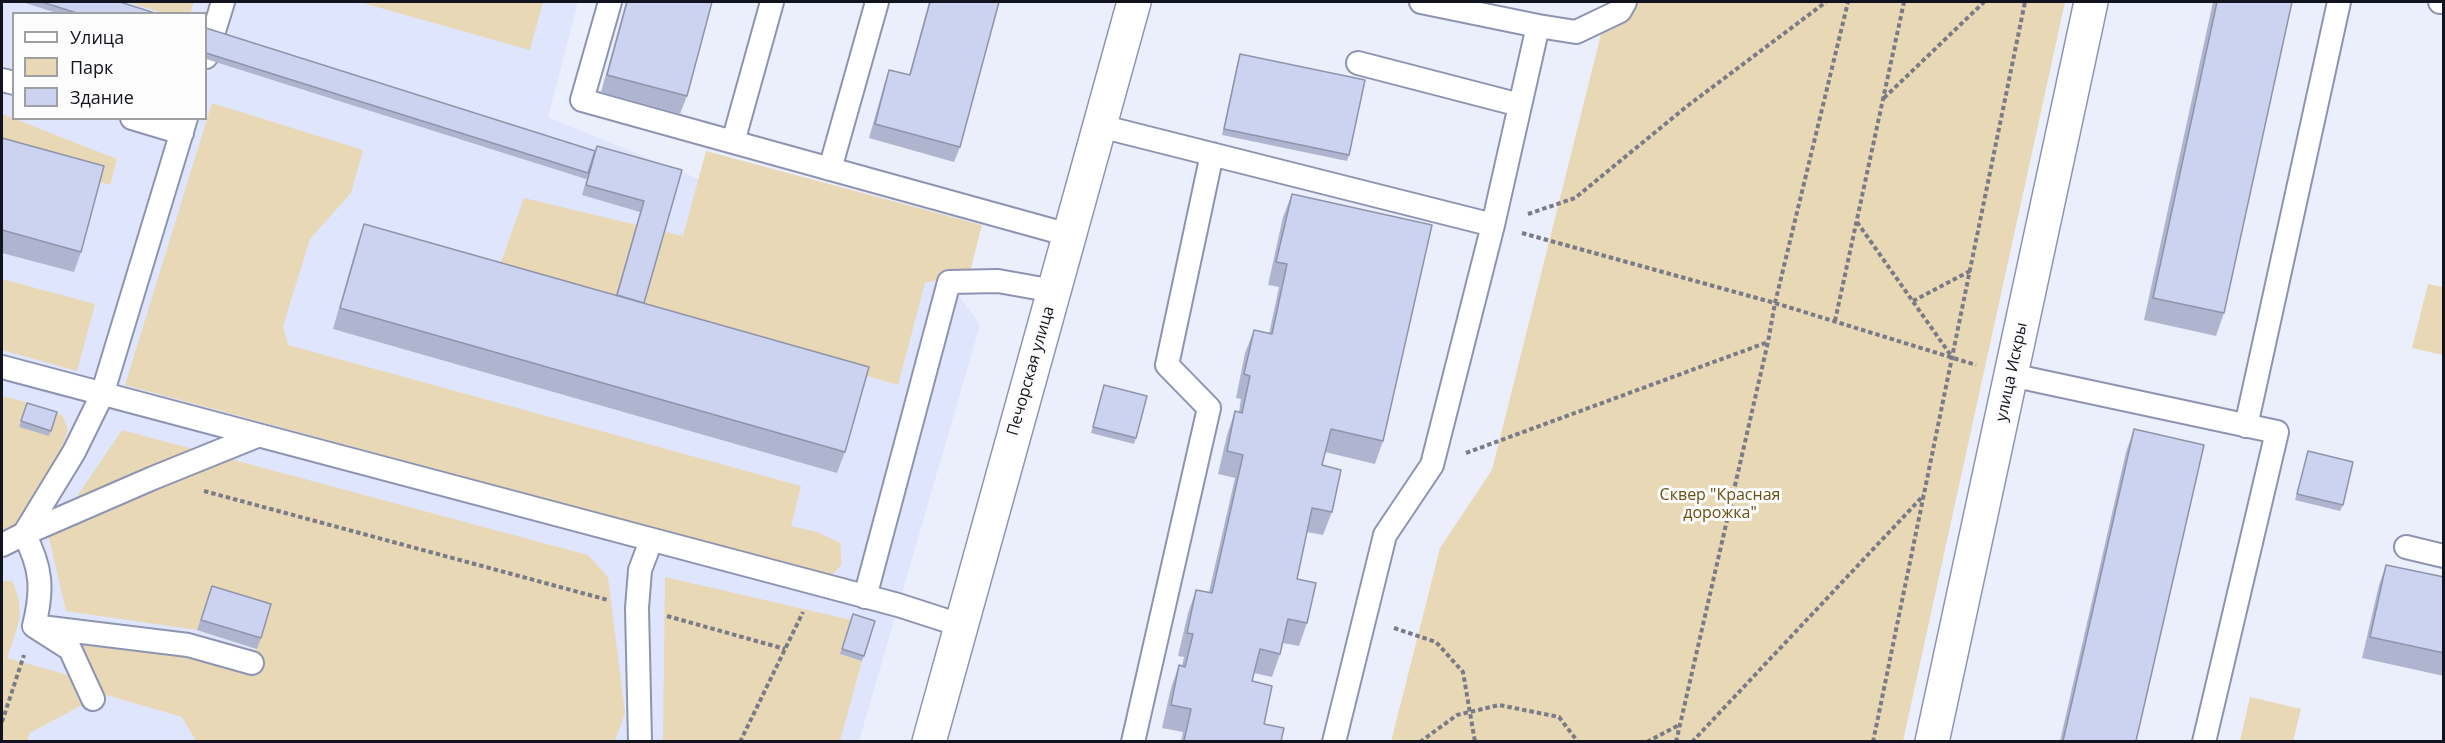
<!DOCTYPE html>
<html>
<head>
<meta charset="utf-8">
<style>
	body { margin:0 }
	#map { position:relative; width:2445px; height:743px; overflow:hidden; background:#ebeefb; font-family:"Open Sans",sans-serif }
	canvas { display:block }
	.frame { position:absolute; inset:0; border:3px solid #11141e; pointer-events:none }
	.legend { position:absolute; left:12px; top:12px; width:195px; height:108px; box-sizing:border-box; background:#fcfcfc; border:2px solid #9e9fa3; margin:0; padding:8px 10px; list-style:none; font-size:18px; color:#11141e }
	.legend li { display:flex; align-items:center; gap:12px; height:30px }
	.legend b { width:30px; border:2px solid #9e9fa3 }
</style>
</head>
<body>
<div id="map">
<canvas width="2445" height="743"></canvas>
<div class="frame"></div>
<ul class="legend">
<li><b style="height:8px;background:#fff"></b>Улица</li>
<li><b style="height:16px;background:#e8d8b6"></b>Парк</li>
<li><b style="height:16px;background:#cbd3f1"></b>Здание</li>
</ul>
</div>
<script>
const ctx = document.querySelector('canvas').getContext('2d');
ctx.lineJoin = 'round';
function paint(path, color) { ctx.fillStyle = color; ctx.fill(path, 'evenodd'); }
function trace(path, color, width, dash) { ctx.strokeStyle = color; ctx.lineWidth = width; ctx.lineCap = dash ? 'butt' : 'round'; ctx.setLineDash(dash || []); ctx.stroke(path); }
function label(font, color, halo, rows, align = 'center') {
  ctx.font = font + ' "Open Sans",sans-serif'; ctx.lineWidth = 6; ctx.setLineDash([]); ctx.textBaseline = 'middle'; ctx.strokeStyle = halo; ctx.fillStyle = color; for (const [text, x, y, turn = 0] of rows) {
    ctx.save(); ctx.translate(x, y); ctx.rotate((+turn || 0) * Math.PI / 180); ctx.textAlign = isNaN(turn) ? turn : align; if (halo) ctx.strokeText(text, 0, 0); ctx.fillText(text, 0, 0); ctx.restore();
  }
}
paint(new Path2D(`
	M2 2H578L548 117 949 282 980 325 859 741H2ZM14 14H206V118H14Z`), '#dfe5fc');
paint(new Path2D(`
	M127 2H194L190 14 157 13V11Z
	M359 2H543L530 50Z
	M1609 2H2065L1903 741 1391 742 1440 548 1492 470Z
	M212 103 363 150 351 193 310 239 283 326 288 345 801 486 791 526 817 532 840 543 842 564 831 576 125 385Z
	M2 114 117 159 110 185 2 154Z
	M706 151 982 225 970 272 925 283 898 385 499 268 524 198 683 236Z
	M2 279 95 304 77 371 2 350Z
	M2428 284 2443 287V355L2412 348Z
	M2 396 26 402 62 415 68 429 57 464 19 526 2 534Z
	M122 430 588 555 608 577 625 713 615 741H196L182 717 103 694 82 644 192 656 247 674 256 649 197 630 66 611 49 538Z
	M665 577 851 620 840 654 862 661 840 741 663 742Z
	M2 581H12C27 614 17 627 7 658L68 675 82 705 30 733 27 741H2Z
	M2250 697 2301 709 2293 741H2240Z`), '#e8d8b6');
const service = new Path2D(`
	M610 2 582 100 733 142
	M772 2 733 142 1069 235
	M1421 2 1538 26 1493 225
	M2440 2H2444
	M1538 26 1576 32 1620 11 1625 2
	M206 57 223 2
	M1358 63 1520 105
	M2 80 14 83
	M132 118 182 133
	M1100 126 1493 225 1432 465 1385 535 1334 742
	M830 169 877 2
	M2 367 898 605 960 625
	M2011 375 2277 432 2204 742
	M2246 426 2339 2
	M2 545 24 534 74 452 102 395 186 118
	M2406 547 2444 556
	M865 597 949 282 998 281 1054 291
	M41 627 188 645 252 663
	M93 699 70 649 34 626C43 590 42 568 24 534L153 478 257 436
	M640 742 637 608 640 570 651 541
	M1133 742 1209 408 1167 365 1212 154`);
const minor = new Path2D(`
	M929 742 1134 2
	M1932 742 2091 2`);
trace(service, '#8d94b1', 26);
trace(minor, '#8d94b1', 36);
trace(new Path2D(`
	M1884 98 1984 2
	M1528 214 1575 198 1686 107 1826 2
	M1857 222 1952 357
	M1522 233 1775 303 1976 365
	M1913 301 1970 271
	M1835 321 1904 2
	M1466 453 1768 342
	M204 491 608 600
	M667 616 785 649
	M1394 628 1436 642 1463 672 1475 742
	M2 722 24 655
	M740 742 803 612
	M1420 742 1457 715 1499 705 1559 717 1578 742
	M1647 742 1679 725
	M1676 742 1768 342 1775 303 1848 2
	M1692 742 1924 495
	M1873 742 2025 2`), '#797c87', 4, [4.5, 3]);
trace(service, '#fff', 22);
trace(minor, '#fff', 33);
paint(new Path2D(`
	M22 2H120L158 14H60Z
	M626 2H712L687 96 680 114 601 92Z
	M929 2H999L960 147 954 162 869 138 884 85 889 70 909 75Z
	M2213 2H2292L2224 313 2216 336 2144 320Z
	M206 28 595 151 682 170 644 303 845 452 837 473 333 329 357 245 364 224 616 295 640 212 582 195 587 178 586 179 206 59Z
	M1240 54 1349 155 1347 161 1222 135 1238 60Z
	M2 138 81 252 74 272 2 253Z
	M1292 194 1383 441 1375 464 1325 452 1322 465 1332 512 1323 535 1307 532 1297 579 1307 623 1299 646 1283 643 1280 654 1272 677 1254 673 1252 681 1264 724 1281 741H1181L1183 732 1162 728 1171 688 1179 665 1182 666 1184 657 1178 656 1188 613 1196 590 1209 592 1235 478 1218 474 1227 435 1235 411 1239 412 1241 399 1236 398 1245 353 1254 330 1269 334 1279 287 1268 285 1283 217Z
	M1104 385 1136 438 1134 444 1091 433Z
	M27 403 57 412 49 436 19 427Z
	M2134 429 2136 741H2060L2126 452Z
	M2308 451 2343 505 2340 511 2295 500Z
	M2386 565 2444 577V676L2362 658 2379 585Z
	M212 586 261 638 257 649 197 630Z
	M851 620 864 656 862 661 840 654Z`), '#afb5cf');
const building = new Path2D(`
	M42 2H120L158 14H80Z
	M627 2H712L687 96 607 75Z
	M930 2H999L960 147 875 124 889 70 910 75Z
	M2217 2H2292L2224 313 2153 298Z
	M206 28 595 151 588 173 206 53Z
	M1240 54 1365 80 1349 155 1224 129Z
	M2 138 104 166 81 252 2 230Z
	M597 146 682 170 644 303 617 295 644 201 586 185Z
	M1292 194 1432 225 1383 441 1331 429 1322 465 1341 470 1332 512 1312 508 1297 579 1316 583 1307 623 1288 619 1280 654 1260 649 1252 681 1272 686 1264 724 1284 728 1281 741H1184L1191 709 1171 705 1179 665 1185 667 1193 634 1187 633 1196 590 1212 593 1243 455 1227 451 1235 411 1242 413 1250 376 1244 374 1254 330 1272 334 1287 264 1276 262Z
	M364 224 869 367 845 452 340 308Z
	M1104 385 1147 396 1136 438 1093 427Z
	M27 403 57 412 51 431 21 421Z
	M2134 429 2204 445 2136 741H2063Z
	M2308 451 2353 462 2343 505 2297 494Z
	M2386 565 2444 577V653L2370 637Z
	M212 586 271 604 261 638 201 620Z
	M853 614 875 621 864 656 842 649Z`);
paint(building, '#cbd3f1');
trace(building, '#8e94a9', 1.5);
label('16px', '#11141e', '#fcfcfc', [
	["Печорская улица",1031,371,-74],
	["улица Искры",2012,372,-78]
]);
label('16px', '#684f12', '#fcfcfc', [
	["Сквер \"Красная",1720,495],
	["дорожка\"",1720,513]
]);
</script>
</body>
</html>
